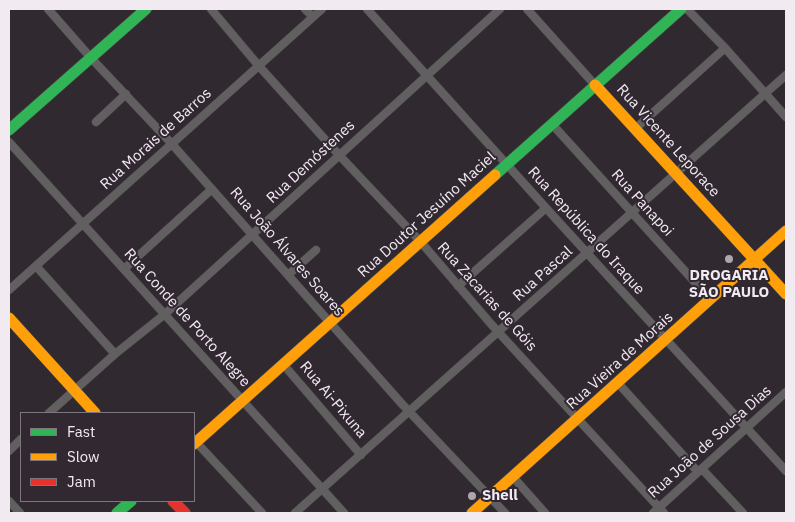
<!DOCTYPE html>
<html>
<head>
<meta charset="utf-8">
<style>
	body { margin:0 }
	#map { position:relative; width:795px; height:522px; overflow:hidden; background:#302a30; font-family:"IBM Plex Sans",sans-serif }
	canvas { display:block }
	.frame { position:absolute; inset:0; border:10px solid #f1ebf1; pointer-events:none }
	.legend { position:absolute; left:20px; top:412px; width:175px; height:90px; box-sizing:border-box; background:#322832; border:1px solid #7e767e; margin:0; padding:6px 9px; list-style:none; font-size:15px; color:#f1ebf1 }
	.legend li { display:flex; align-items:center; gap:10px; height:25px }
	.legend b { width:25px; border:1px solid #7e767e }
</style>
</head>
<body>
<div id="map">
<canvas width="795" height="522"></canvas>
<div class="frame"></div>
<ul class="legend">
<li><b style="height:6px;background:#30b455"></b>Fast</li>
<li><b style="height:6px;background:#ff9f0a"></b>Slow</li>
<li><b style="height:6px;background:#e5322d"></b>Jam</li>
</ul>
</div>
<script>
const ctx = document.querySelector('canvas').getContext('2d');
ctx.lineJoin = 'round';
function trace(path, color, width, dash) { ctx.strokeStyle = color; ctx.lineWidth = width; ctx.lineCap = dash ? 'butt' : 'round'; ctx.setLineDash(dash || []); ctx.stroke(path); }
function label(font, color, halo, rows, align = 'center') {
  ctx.font = font + ' "IBM Plex Sans",sans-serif'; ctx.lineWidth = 4; ctx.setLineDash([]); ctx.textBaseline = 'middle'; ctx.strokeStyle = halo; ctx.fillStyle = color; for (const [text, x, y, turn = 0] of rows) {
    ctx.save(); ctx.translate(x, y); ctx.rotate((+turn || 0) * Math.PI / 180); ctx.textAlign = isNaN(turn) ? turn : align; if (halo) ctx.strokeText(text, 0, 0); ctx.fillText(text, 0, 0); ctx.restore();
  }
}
const street = new Path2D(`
	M48 9 91 58 171 143 402 404 505 513
	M211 9 258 65 339 155 420 241 491 324 664 513
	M305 9 313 17
	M367 9 546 208 786 471
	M527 9 595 85
	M687 9 725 48 786 117
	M96 122 126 94
	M552 124 711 300
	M636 128 725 48
	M9 142 344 513
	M36 266 115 354
	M124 269 212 189
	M288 275 316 250
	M458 286 546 208
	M9 290 322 9
	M283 364 361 455
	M618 383 698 472
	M49 413 115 354 165 314 500 9
	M196 442 262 513
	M9 451 21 439
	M702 469 743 513
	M513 477 545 513
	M9 501 20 513
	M295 513 786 75
	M653 513 786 392`);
const fast = new Path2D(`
	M9 130 146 9
	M495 175 681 9
	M117 513 131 501`);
const slow = new Path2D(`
	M595 85 786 294
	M9 318 95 413
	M194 444 495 175
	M472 513 786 231`);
const jam = new Path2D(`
	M173 501 185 513`);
trace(street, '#4a464a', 9);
trace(fast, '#4a464a', 12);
trace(slow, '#4a464a', 12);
trace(jam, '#4a464a', 12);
trace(street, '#615f60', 8);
trace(fast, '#30b455', 11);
trace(slow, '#ff9f0a', 11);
trace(jam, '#e5322d', 11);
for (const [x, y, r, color] of [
	[729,259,5,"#ada7ad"],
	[472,496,5,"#ada7ad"]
]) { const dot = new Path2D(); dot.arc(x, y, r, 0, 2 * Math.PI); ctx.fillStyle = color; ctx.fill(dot); trace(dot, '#322832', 2); }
label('15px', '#f1ebf1', '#322832', [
	["Rua Morais de Barros",156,139,-42],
	["Rua Vicente Leporace",668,141,48],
	["Rua Demóstenes",311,162,-43],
	["Rua Panapoi",642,203,48],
	["Rua Doutor Jesuíno Maciel",427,215,-42],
	["Rua República do Iraque",586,231,48],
	["Rua João Álvares Soares",287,252,49],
	["Rua Pascal",543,274,-42],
	["Rua Zacarias de Góis",487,297,48],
	["Rua Conde de Porto Alegre",187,318,48],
	["Rua Vieira de Morais",620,361,-42],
	["Rua Ai-Pixuna",333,400,50],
	["Rua João de Sousa Dias",710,442,-42]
]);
label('bold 15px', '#f1ebf1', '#322832', [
	["DROGARIA",729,276],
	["SÃO PAULO",729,293],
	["Shell",482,496,"left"]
]);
</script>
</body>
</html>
